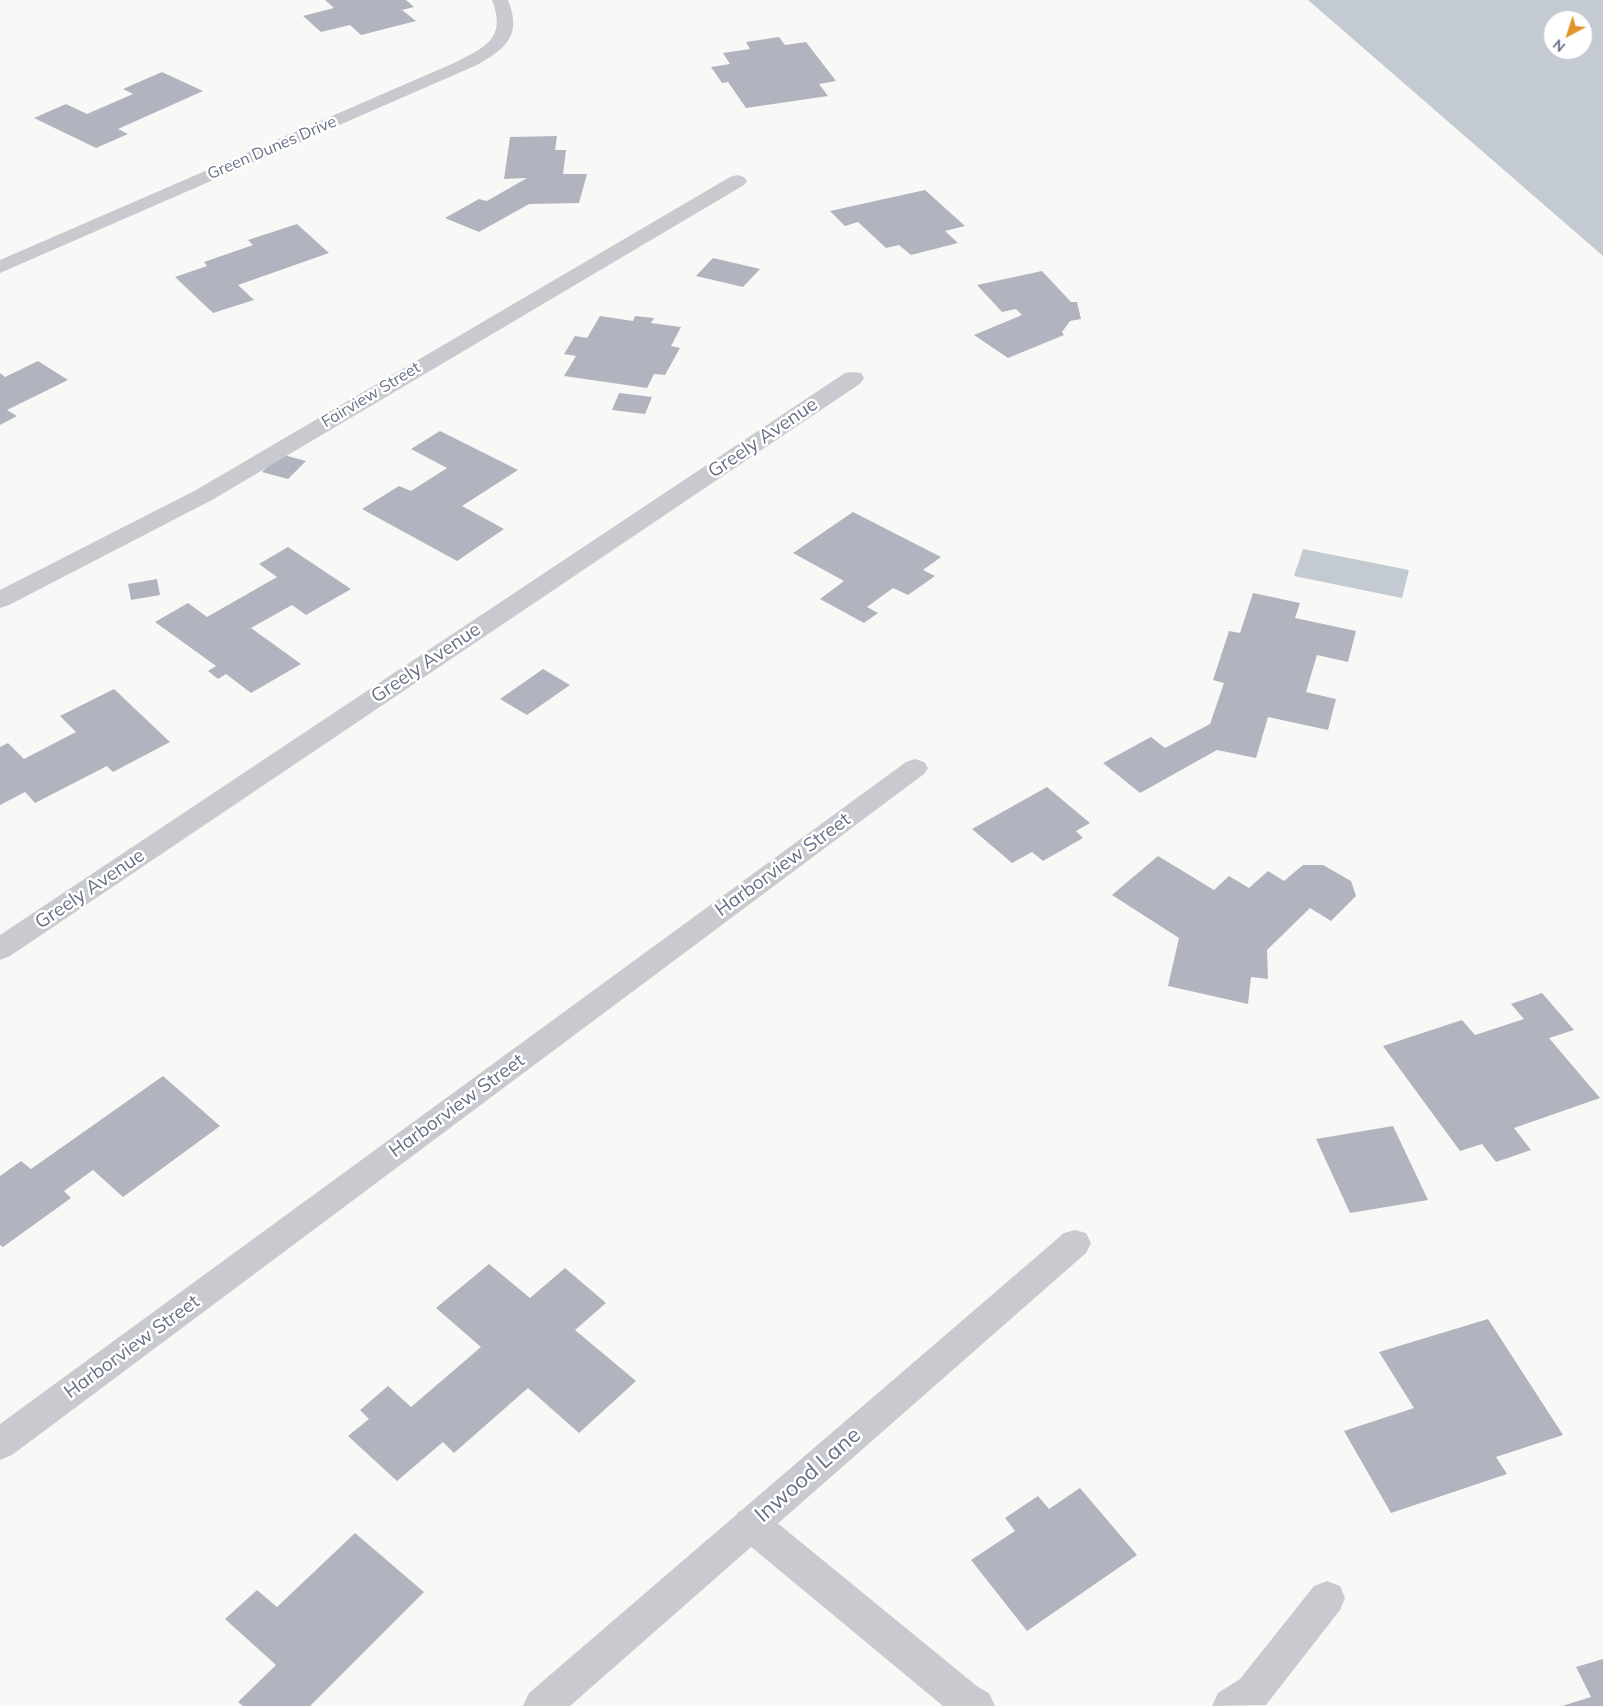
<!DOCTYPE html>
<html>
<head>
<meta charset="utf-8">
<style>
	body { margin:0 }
	#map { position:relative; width:1603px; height:1706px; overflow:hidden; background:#f8f9f6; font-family:Mulish,sans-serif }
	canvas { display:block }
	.north { position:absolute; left:1543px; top:10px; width:50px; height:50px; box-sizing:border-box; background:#fff; border:1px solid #c3c5cf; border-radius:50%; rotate:220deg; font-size:14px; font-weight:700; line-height:20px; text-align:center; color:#686f87 }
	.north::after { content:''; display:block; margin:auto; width:18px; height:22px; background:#e1932d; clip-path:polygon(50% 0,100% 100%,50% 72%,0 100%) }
</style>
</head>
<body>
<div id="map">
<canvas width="1603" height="1706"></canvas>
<div class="north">N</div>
</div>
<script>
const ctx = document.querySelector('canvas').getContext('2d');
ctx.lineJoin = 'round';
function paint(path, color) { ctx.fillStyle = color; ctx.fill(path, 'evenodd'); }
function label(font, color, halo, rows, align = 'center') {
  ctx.font = font + ' Mulish,sans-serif'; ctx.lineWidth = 5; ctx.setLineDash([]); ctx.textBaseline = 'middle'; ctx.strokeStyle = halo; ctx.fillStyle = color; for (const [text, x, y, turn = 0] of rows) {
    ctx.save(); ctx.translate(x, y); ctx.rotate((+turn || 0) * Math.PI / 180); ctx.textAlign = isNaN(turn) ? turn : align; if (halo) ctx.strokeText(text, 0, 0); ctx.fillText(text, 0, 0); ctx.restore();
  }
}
paint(new Path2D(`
	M1308 0H1603V256ZM1553 20H1583V50H1553Z
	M1303 549 1409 570 1402 598 1294 576Z`), '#c4cad1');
paint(new Path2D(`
	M325 0H406L414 7 402 10 416 21 361 35 350 25 321 32 303 16 334 8Z
	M779 37 785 45 806 42 836 81 819 84 828 96 746 108 728 82 722 83 711 67 730 64 723 53 750 49 746 42Z
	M162 72 203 91 118 129 128 134 96 148 34 118 66 104 87 114 133 94 123 89Z
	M557 136 555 150H566L563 174H587L579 203 529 204 479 232 445 218 479 199 487 201 527 178 504 179 510 137Z
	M925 190 965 226 945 231 958 243 911 255 899 245 886 248 858 222 845 226 830 211Z
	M297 224 329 253 238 285 254 300 213 313 175 277 207 266 204 262 253 245 248 240Z
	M713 258 760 269 743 287 696 276Z
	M1042 271 1071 302H1077L1081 319 1070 321 1062 332 1064 335 1008 358 974 335 1022 315 1016 309 1002 312 977 285Z
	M600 316 633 321 635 316 654 318 651 323 681 327 671 346 680 348 665 375 654 374 647 388 564 376 576 356 564 354 575 336 587 338Z
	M38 361 68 380 7 410 17 416 0 425V373L5 377Z
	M619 393 652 397 645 414 612 410Z
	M440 431 518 470 462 506 504 529 457 561 362 509 399 486 411 491 447 468 411 449Z
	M280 454 306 461 288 479 262 472Z
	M853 512 941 557 923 570 935 576 908 595 893 588 867 607 878 613 864 623 820 599 844 581 793 553Z
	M288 547 351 589 306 615 292 605 251 628 301 664 251 693 226 674 218 679 208 671 216 666 155 622 188 603 207 617 277 577 259 564Z
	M157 579 160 595 131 600 128 584Z
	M1253 593 1300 603 1295 618 1356 631 1348 662 1317 655 1306 692 1336 699 1328 730 1268 717 1256 758 1217 750 1140 793 1103 763 1151 737 1165 748 1210 724 1224 683 1213 680 1229 631 1240 633Z
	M543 669 570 685 527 715 500 699Z
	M114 689 170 742 113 772 107 766 35 803 25 792 0 805V747L8 743 24 759 76 732 60 716Z
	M1047 787 1090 823 1076 831 1083 838 1043 861 1032 852 1012 863 972 829Z
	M1158 856 1214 890 1229 876 1249 888 1268 871 1284 881 1303 865H1323L1351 881 1356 896 1331 921 1310 908 1267 950 1268 979 1251 977 1248 1004 1168 986 1179 938 1112 895Z
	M1542 993 1574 1030 1549 1038 1600 1098 1514 1128 1531 1150 1496 1162 1482 1144 1460 1151 1383 1046 1462 1020 1475 1035 1524 1019 1511 1004Z
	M163 1076 220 1126 123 1197 93 1170 64 1191 71 1198 3 1247 0 1245V1176L21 1161 31 1169Z
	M1393 1126 1428 1200 1350 1213 1316 1139Z
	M489 1264 530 1298 565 1268 606 1303 575 1330 636 1381 579 1433 528 1388 454 1453 443 1442 397 1481 348 1436 369 1419 360 1410 388 1386 411 1407 481 1347 436 1308Z
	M1488 1319 1563 1435 1496 1457 1507 1474 1391 1513 1344 1431 1414 1408 1379 1352Z
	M1080 1488 1137 1555 1027 1631 971 1560 1015 1531 1005 1518 1038 1496 1049 1509Z
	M355 1533 424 1592 310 1706H243L238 1702 276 1665 225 1619 257 1590 277 1607Z
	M1603 1659V1706H1562L1591 1697 1576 1667Z`), '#b1b4be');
paint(new Path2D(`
	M751 1507 764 1512 978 1687 989 1693 995 1706H943L738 1536 733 1524 738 1512Z
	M1327 1581 1340 1586 1345 1598 1340 1610 1266 1705 1212 1706 1218 1693 1240 1679 1314 1586Z`), '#c9cacf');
paint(new Path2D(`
	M492 0H508C522 35 507 48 477 65L0 273V260L454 63C485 47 507 39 492 0Z
	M737 175 744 177 747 181 744 185 212 500 9 605 0 608V590L196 490 730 177Z
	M853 372 861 373 864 378 861 383 10 956 0 960V935L845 373Z
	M915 759 924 762 928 768 924 774 12 1455 0 1460V1424L906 762Z
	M1075 1230 1086 1233 1091 1243 1086 1253 570 1706H523L529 1693 1064 1233Z`), '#c9cacf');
label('16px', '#686f87', '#fff', [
	["Green Dunes Drive",272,148,-23],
	["Fairview Street",371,395,-31]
]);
label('19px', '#686f87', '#fff', [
	["Greely Avenue",763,438,-34],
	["Greely Avenue",426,663,-34],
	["Harborview Street",783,865,-36],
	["Greely Avenue",90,889,-34],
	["Harborview Street",457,1106,-36],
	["Harborview Street",132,1347,-36]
]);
label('22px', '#686f87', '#fff', [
	["Inwood Lane",808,1475,-41]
]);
</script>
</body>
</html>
